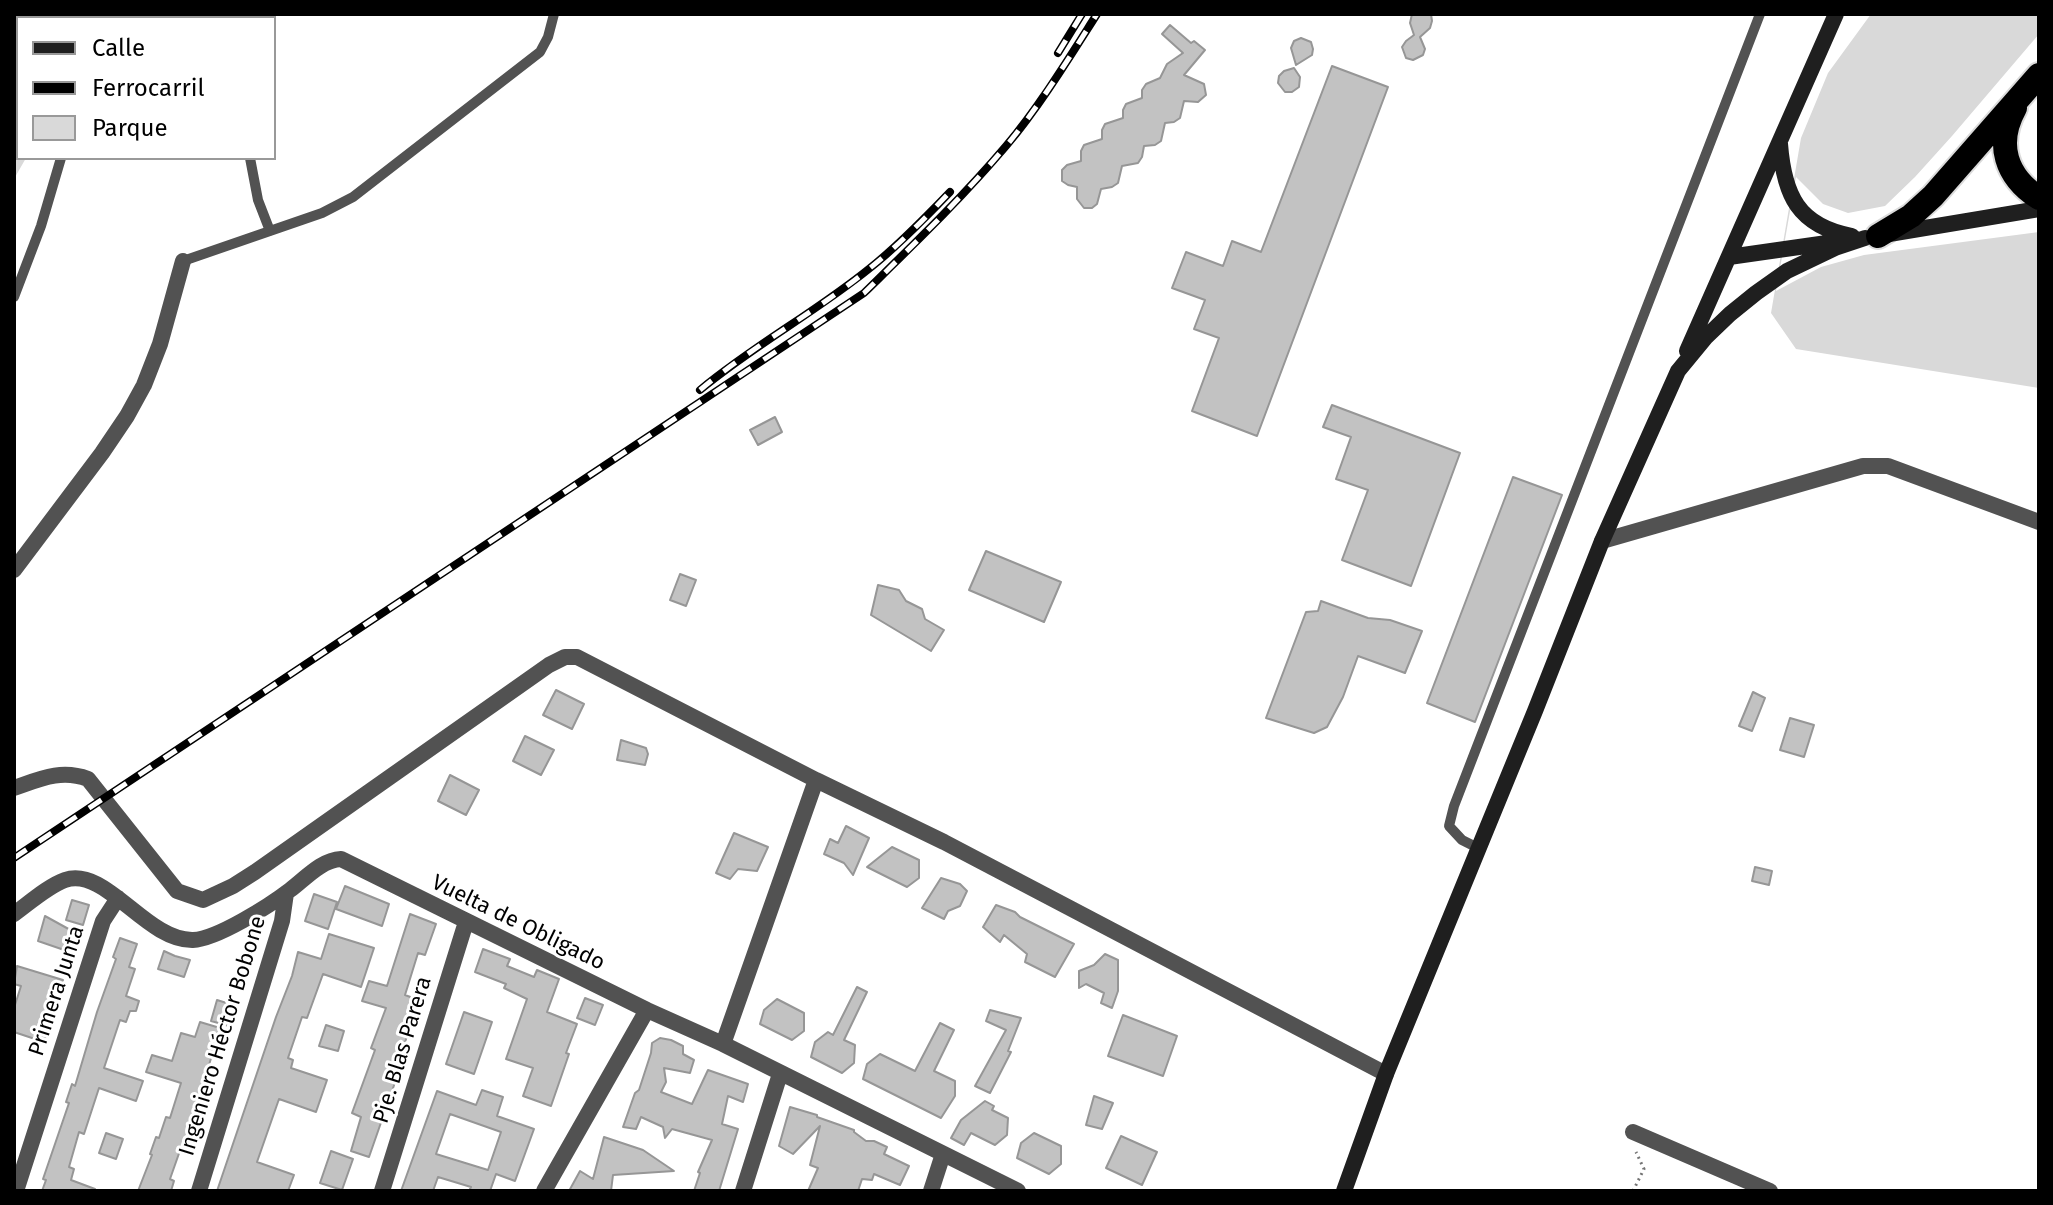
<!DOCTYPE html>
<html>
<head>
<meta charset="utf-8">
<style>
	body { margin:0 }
	#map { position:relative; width:2053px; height:1205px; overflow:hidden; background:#fff; font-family:"Fira Sans",sans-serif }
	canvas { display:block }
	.frame { position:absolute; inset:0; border:16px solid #000; pointer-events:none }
	.legend { position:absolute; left:16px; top:16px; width:260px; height:144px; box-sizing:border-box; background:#fff; border:2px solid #999; margin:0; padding:10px 14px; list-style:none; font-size:24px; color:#000 }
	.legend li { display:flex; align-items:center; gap:16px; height:40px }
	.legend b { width:40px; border:2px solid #999 }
</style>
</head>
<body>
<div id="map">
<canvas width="2053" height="1205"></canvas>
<div class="frame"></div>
<ul class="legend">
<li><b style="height:10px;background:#1f1f1f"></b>Calle</li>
<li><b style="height:10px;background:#000"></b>Ferrocarril</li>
<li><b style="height:22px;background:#d9d9d9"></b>Parque</li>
</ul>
</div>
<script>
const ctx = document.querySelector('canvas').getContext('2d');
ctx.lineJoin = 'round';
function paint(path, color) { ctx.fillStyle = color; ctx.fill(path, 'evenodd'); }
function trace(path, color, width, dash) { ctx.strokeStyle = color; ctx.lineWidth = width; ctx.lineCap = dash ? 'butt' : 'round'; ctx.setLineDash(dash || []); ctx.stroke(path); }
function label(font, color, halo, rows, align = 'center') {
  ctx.font = font + ' "Fira Sans",sans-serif'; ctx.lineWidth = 6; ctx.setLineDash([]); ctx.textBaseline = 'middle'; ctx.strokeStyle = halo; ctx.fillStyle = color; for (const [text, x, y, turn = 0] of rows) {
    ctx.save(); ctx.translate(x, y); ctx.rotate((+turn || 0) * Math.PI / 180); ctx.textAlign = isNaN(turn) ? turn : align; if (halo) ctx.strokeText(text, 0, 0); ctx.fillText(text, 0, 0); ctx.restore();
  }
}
paint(new Path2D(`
	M14 14H103L101 18H18V158H26L14 179Z
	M1871 14H2039V34L1952 136 1915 177 1885 206 1848 213 1823 204 1796 177 1776 291 1821 267 1864 255 2039 232V388L1796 349 1771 313 1801 138 1828 73Z`), '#d9d9d9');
const building = new Path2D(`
	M1412 14H1431L1432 21 1430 28 1420 37 1425 49 1423 55 1413 60 1406 58 1402 47 1406 41 1414 35 1410 23Z
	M1170 25 1191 43 1194 41 1205 50 1184 75 1204 84 1206 95 1198 102 1184 101 1180 118 1174 122 1165 123 1161 141 1155 145 1144 146 1142 157 1138 163 1122 166 1118 183 1112 187 1101 189 1097 204 1092 208H1084L1077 199V187L1068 185 1062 181V170L1067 165 1081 161V151L1084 145 1102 139V130L1105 124 1123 118V110L1126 104 1142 98V90L1146 84 1160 78 1167 64 1183 53 1162 34Z
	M1301 38 1311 42 1313 49 1312 55 1296 65 1291 48 1294 41Z
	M1332 66 1388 87 1257 436 1192 411 1219 338 1194 329 1205 300 1172 288 1186 252 1223 266 1232 241 1261 252Z
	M1294 68 1300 77 1299 87 1292 92H1285L1278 83 1279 76 1284 71Z
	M1332 405 1460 453 1411 586 1342 560 1368 490 1336 479 1351 437 1323 427Z
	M775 417 782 432 758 445 750 430Z
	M1513 477 1562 495 1475 722 1427 703Z
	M986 551 1061 582 1044 622 969 590Z
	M680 574 696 580 686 606 670 600Z
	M878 585 899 590 906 601 922 609 925 619 944 630 931 651 871 615Z
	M1321 601 1368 618 1390 620 1422 631 1405 673 1358 656 1343 697 1327 727 1314 733 1266 718 1306 612 1318 611Z
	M556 690 584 704 572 729 543 715Z
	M1753 692 1765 698 1752 731 1739 726Z
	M1790 718 1814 725 1804 757 1780 750Z
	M525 736 554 750 541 775 513 761Z
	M621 740 646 748 648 754 645 765 617 760Z
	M450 775 479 790 466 815 438 801Z
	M846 826 869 838 853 875 844 863 824 854 830 839 838 843Z
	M734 833 768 847 757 871 738 869 730 879 716 873Z
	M892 847 919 860V878L907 887 867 867Z
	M1755 867 1772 871 1769 885 1752 881Z
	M941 878 960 884 967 891 960 906 948 911 944 919 922 908Z
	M345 886 389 904 382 926 336 909Z
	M314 894 337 902 328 929 305 921Z
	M72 900 89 905 83 925 66 920Z
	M996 905 1015 912 1020 917 1074 944 1055 977 1025 962 1027 954 1004 935 1000 942 983 927Z
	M410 914 436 924 425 955 418 953 405 995 421 1001 394 1070 399 1071 369 1157 351 1151 361 1117 352 1113 375 1050 371 1048 386 1008 362 1001 369 981 387 986Z
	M45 916 74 932 70 952 38 941Z
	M329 934 374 948 361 987 323 974 307 1018 302 1017 288 1058 293 1060 291 1068 327 1080 316 1112 279 1099 257 1162 294 1175 288 1191H217L276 1017 292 976 298 952 321 959Z
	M120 938 137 944 129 967 135 969 126 996 139 1001 136 1011H130L126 1022 120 1020 104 1068 143 1081 136 1101 99 1088 84 1134 79 1132 69 1167 74 1169 71 1180 95 1189V1191H42L46 1180 43 1179 69 1103 66 1102 72 1084 75 1086 97 1012 116 959 113 957Z
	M483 949 510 959 507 966 534 977 537 970 559 979 547 1012 577 1024 566 1053 569 1054 551 1106 523 1096 533 1068 506 1059 527 999 504 988 506 984 475 972Z
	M164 951 175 956 190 960 184 977 158 969Z
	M1105 954 1118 960V991L1112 1008 1101 1003 1104 993 1086 984 1079 988V971L1094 965Z
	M17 966 63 980 44 1042 14 1032V1008L21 986 14 984Z
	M857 987 867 992 844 1040 855 1045 854 1063 842 1073 811 1057 815 1042 828 1032 833 1035Z
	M585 998 603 1005 595 1025 577 1018Z
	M777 999 804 1013V1031L792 1040 760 1024 764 1010Z
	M217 1000 236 1006 229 1026 211 1021Z
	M990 1010 1021 1018 1008 1051 1011 1052 990 1093 975 1086 1006 1030 986 1021Z
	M464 1012 492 1022 474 1074 446 1064Z
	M1123 1015 1177 1036 1163 1076 1108 1056Z
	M200 1022 220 1028 206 1075 213 1077 204 1104 197 1124 192 1122 186 1143 183 1142 170 1179 174 1181 171 1191H138L152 1155 150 1154 156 1137 159 1138 166 1117 170 1118 181 1083 146 1072 152 1055 172 1061 181 1033 195 1037Z
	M940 1023 954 1030 934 1071 955 1081V1096L941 1118 863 1079 867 1064 880 1054 915 1071Z
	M326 1025 344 1031 338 1051 319 1046Z
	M660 1038 671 1040 683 1046V1054L694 1060 690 1073 664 1068 666 1082 661 1092 692 1104 708 1070 748 1084 743 1102 728 1096 722 1124 738 1129 719 1191H694L700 1173 698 1172 712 1140 672 1129 665 1138 663 1127 641 1117 636 1129 623 1127 635 1093 639 1090 651 1053 652 1043Z
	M482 1090 503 1097 497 1116 534 1129 515 1181 496 1174 490 1191H469L471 1187 438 1177 433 1191H401L437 1091 476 1105ZM450 1114 501 1132 488 1170 436 1154Z
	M1094 1096 1113 1103 1102 1129 1086 1125Z
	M985 1101 994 1106 992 1110 1008 1118 1007 1135 995 1145 971 1133 964 1145 951 1138 961 1120Z
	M790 1107 817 1115V1117L854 1130V1132L866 1141H874L887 1147 884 1154 909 1166 900 1185 874 1174 872 1180 862 1179 858 1191H808L818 1168 810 1165 820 1126 793 1154 779 1146Z
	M106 1133 123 1139 116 1159 99 1153Z
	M1034 1133 1061 1146V1164L1049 1174 1017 1158 1021 1143Z
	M1121 1136 1157 1152 1142 1185 1106 1168Z
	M604 1137 643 1150 674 1171 613 1175 611 1191H569L580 1171 593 1179Z
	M331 1151 353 1159 342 1190 320 1183Z`);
paint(building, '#c2c2c2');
trace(building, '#969696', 2);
const motorway = new Path2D(`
	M2015 108C1995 144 2006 177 2039 198
	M1878 236 1911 216 1933 196 2039 75`);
trace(motorway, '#dbdbdb', 28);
trace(new Path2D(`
	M1633 1191 1644 1169 1636 1152`), '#747474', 3, [2, 4]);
trace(new Path2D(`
	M230 14 231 18
	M112 18 114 14
	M250 158 258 200 270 231
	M183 261 322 213 353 197 540 52 548 37 554 14
	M14 297 41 226 61 158
	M1478 848 1462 840 1449 826 1454 806 1760 14`), '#525252', 10);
trace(new Path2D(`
	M1602 541 1863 466H1888L2039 522
	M14 570 102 453 127 416 144 385 160 344 183 261
	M14 788C40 779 61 769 88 779L177 891 203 900 233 886 255 872 549 665 565 657H577L816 780
	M14 914C28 904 48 886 65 880 106 866 146 941 193 940 217 939 269 906 290 890 305 879 321 860 341 859L647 1010 723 1044 1018 1191
	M723 1044 816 780 944 842 1386 1074
	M1633 1132 1770 1191
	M16 1191 103 921 118 898
	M199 1191 282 921 286 893
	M382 1191 466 922
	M544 1191 647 1010
	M743 1191 780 1074
	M931 1191 943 1154`), '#525252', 16);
trace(new Path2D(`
	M1780 144C1784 195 1798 226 1852 236
	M1889 234 2039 209
	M1729 257 1834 242
	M1687 351 1836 14
	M1344 1191 1386 1074 1535 711 1602 541 1678 371 1706 337 1730 314 1756 293 1787 271 1835 248 1865 238`), '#1f1f1f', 16);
trace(motorway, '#000', 24);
const rail = new Path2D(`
	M1058 53 1082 14
	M700 390C754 345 816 312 870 268 898 246 926 217 950 192
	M14 858 864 293C913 245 962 198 1006 146 1039 107 1069 58 1097 14`);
trace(rail, '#000', 8);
trace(rail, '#fff', 5, [15]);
label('22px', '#000', '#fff', [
	["Vuelta de Obligado",518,923,26],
	["Primera Junta",57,991,-72],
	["Ingeniero Héctor Bobone",223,1036,-73],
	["Pje. Blas Parera",403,1050,-73]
]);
</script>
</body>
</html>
